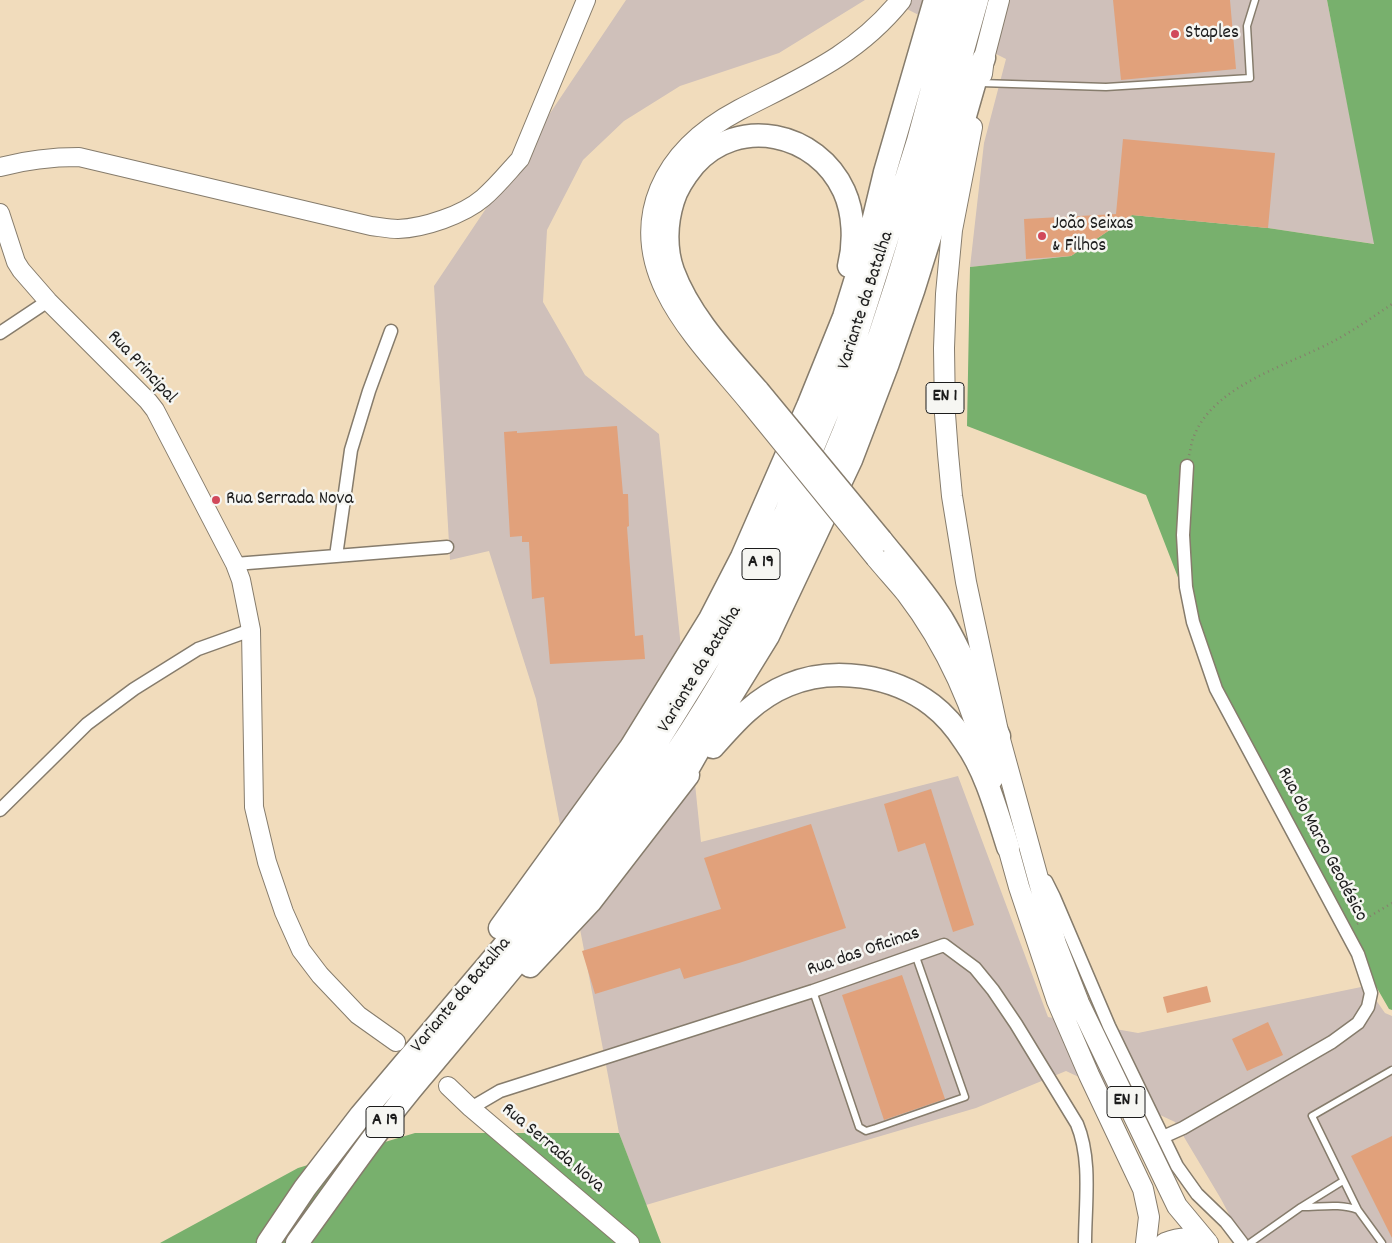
<!DOCTYPE html>
<html>
<head>
<meta charset="utf-8">
<style>
	body { margin:0 }
	canvas { display:block; background:#f1dcbc }
</style>
</head>
<body>
<canvas width="1392" height="1243"></canvas>
<script>
const ctx = document.querySelector('canvas').getContext('2d');
ctx.lineJoin = 'round';
function paint(path, color) { ctx.fillStyle = color; ctx.fill(path, 'evenodd'); }
function trace(path, color, width, dash) { ctx.strokeStyle = color; ctx.lineWidth = width; ctx.lineCap = dash ? 'butt' : 'round'; ctx.setLineDash(dash || []); ctx.stroke(path); }
function label(font, color, halo, rows, align = 'center') {
  ctx.font = font + ' Dekko,sans-serif'; ctx.lineWidth = 5; ctx.setLineDash([]); ctx.textBaseline = 'middle'; ctx.strokeStyle = halo; ctx.fillStyle = color; for (const [text, x, y, turn = 0] of rows) {
    ctx.save(); ctx.translate(x, y); ctx.rotate((+turn || 0) * Math.PI / 180); ctx.textAlign = isNaN(turn) ? turn : align; if (halo) ctx.strokeText(text, 0, 0); ctx.fillText(text, 0, 0); ctx.restore();
  }
}
paint(new Path2D(`
	M626 0H865L779 53 680 86 624 121 583 160 547 230 543 302 585 375 659 434 701 842 958 776 1048 1017 1138 1033 1366 986 1385 1013 1392 1016V1243H1244L1221 1199 1175 1122 1066 1071 976 1108 646 1205 619 1133 536 699 489 551 450 560 434 286Z
	M889 0H1327L1375 244 1268 228 1132 215 1071 256 970 267 984 143 1006 59Z`), '#cfc0ba');
paint(new Path2D(`
	M1327 0H1392V1010L1389 1009 1282 823 1221 688 1146 495 967 426 970 267 1071 256 1132 215 1268 228 1374 244Z
	M415 1133H619L661 1243H160L298 1168Z`), '#78b06d');
paint(new Path2D(`
	M1113 0H1230L1236 69 1121 80Z
	M1123 139 1275 153 1268 228 1132 215 1071 256 1026 259 1024 219 1116 214Z
	M617 426 623 494H628L629 526 627 527 635 636 643 635 645 659 550 664 544 597 532 599 529 542H522V536L510 537 504 432 517 431V433Z
	M931 789 974 925 953 932 925 843 898 852 884 804Z
	M811 824 846 928 739 963 684 979 680 968 595 994 582 951 721 909 704 858Z
	M902 975 945 1099 884 1120 842 995Z
	M1207 986 1211 1002 1167 1013 1163 997Z
	M1268 1022 1283 1055 1247 1071 1232 1039Z
	M1392 1136V1238L1351 1156Z`), '#e1a17b');
const lane = new Path2D(`
	M981 83 1106 87 1250 78 1247 26 1255 0
	M813 991 859 1127 866 1131 876 1128 965 1097 915 954
	M1302 1207C1321 1207 1340 1203 1358 1210
	M1250 1243 1301 1207 1343 1181
	M1382 1243 1358 1210 1312 1116 1392 1070`);
const street = new Path2D(`
	M0 333 48 301
	M336 556 447 547
	M235 564 336 556 351 450 369 391 391 331
	M0 810 87 724 134 689 198 649 251 630
	M1046 881 1054 897 1109 1026 1177 1166 1197 1194 1226 1222 1242 1243
	M471 1108 500 1091 813 991 944 945 975 968 993 990 1016 1024 1077 1124C1092 1160 1085 1205 1085 1243
	M1163 1137 1183 1128 1332 1042 1358 1023 1368 1007 1371 993 1358 954 1216 689 1193 622 1186 587 1183 535 1187 466`);
const secondary = new Path2D(`
	M0 167C26 160 52 157 79 157L371 226C380 227 389 229 398 229 424 228 463 215 483 198 497 186 508 172 520 159L586 0
	M0 213 16 262 21 270 48 301 148 401 155 410 235 564 241 580 251 630 254 807 267 862 284 912 301 950 320 975 358 1015 396 1042
	M448 1086 471 1108 630 1243`);
const primary = new Path2D(`
	M982 74 984 58 999 0
	M972 127 952 230 946 294 944 348 945 414 948 454 952 496 966 582 999 736 1056 944 1079 1003 1177 1206 1207 1242
	M750 403C701 343 625 274 660 189 675 153 705 128 739 110 801 78 856 56 901 0
	M876 558C886 570 896 581 906 593 948 648 976 713 992 780
	M1004 833 1019 887 1057 1001 1089 1075 1143 1189 1149 1217 1146 1243
	M1165 1243C1180 1237 1194 1237 1208 1243`);
const highway = new Path2D(`
	M758 391C727 355 690 317 673 271 665 249 666 223 673 201 677 187 685 176 694 165 738 115 817 132 844 191 854 213 855 242 849 266
	M881 540C902 566 924 591 942 619 964 656 980 697 999 736
	M713 747C735 722 756 698 788 685 833 666 893 675 932 705 945 715 956 728 965 742 986 771 997 813 1008 847
	M678 786 707 735 768 636 851 460 888 363 913 291 934 224 977 74 984 58
	M500 928 631 747 710 619 742 557 808 406 844 317 871 230 885 172 935 0
	M530 966 590 902 688 775
	M268 1243 305 1188 361 1115 503 947 578 853 641 768 731 623 785 514 845 371 918 141 956 0
	M297 1243C338 1187 377 1129 422 1076 533 943 648 812 733 661 800 544 856 413 896 285 926 190 950 95 977 0`);
trace(lane, '#867c6c', 9);
trace(street, '#867c6c', 15);
trace(secondary, '#867c6c', 20);
trace(primary, '#867c6c', 22);
trace(highway, '#867c6c', 25);
trace(new Path2D(`
	M1189 455C1191 449 1191 442 1194 436 1214 385 1289 365 1334 341 1354 330 1373 317 1392 304
	M1357 924 1392 903`), '#867c6c', 2.5, [1, 4]);
trace(lane, '#fff', 6);
trace(street, '#fff', 12);
trace(secondary, '#fff', 18);
trace(primary, '#fff', 20);
trace(highway, '#fff', 22);
const primaryBridge = new Path2D(`
	M750 403 876 558`);
const highwayBridge = new Path2D(`
	M758 391 881 540`);
trace(primaryBridge, '#867c6c', 22, []);
trace(highwayBridge, '#867c6c', 25, []);
trace(primaryBridge, '#fff', 20);
trace(highwayBridge, '#fff', 22);
for (const [x, y, r, color] of [
	[1175,34,5,"#d1495b"],
	[1042,236,5,"#d1495b"],
	[216,500,5,"#d1495b"]
]) { const dot = new Path2D(); dot.arc(x, y, r, 0, 2 * Math.PI); ctx.fillStyle = color; ctx.fill(dot); trace(dot, '#f6f6f2', 2); }
for (const [x, y, w] of [
	[945,398,38],
	[761,564,38],
	[1126,1102,38],
	[385,1122,38]
]) { const box = new Path2D(); box.roundRect(x - w / 2, y - 15.5, w, 31, 4); ctx.fillStyle = '#f6f6f2'; ctx.fill(box); trace(box, '#1c1c1c', 1); }
label('bold 18px', '#1c1c1c', null, [
	["EN 1",945,398],
	["A 19",761,564],
	["EN 1",1126,1102],
	["A 19",385,1122]
]);
label('19px', '#1c1c1c', '#f6f6f2', [
	["Staples",1185,34],
	["João Seixas",1052,225],
	["& Filhos",1052,247],
	["Rua Serrada Nova",226,500]
], 'left');
label('19px', '#1c1c1c', '#f6f6f2', [
	["Variante da Batalha",867,301,-72],
	["Rua Principal",141,368,47],
	["Variante da Batalha",701,670,-59],
	["Rua do Marco Geodésico",1321,845,62],
	["Rua das Oficinas",864,953,-19],
	["Variante da Batalha",462,996,-50],
	["Rua Serrada Nova",552,1149,40]
]);
</script>
</body>
</html>
